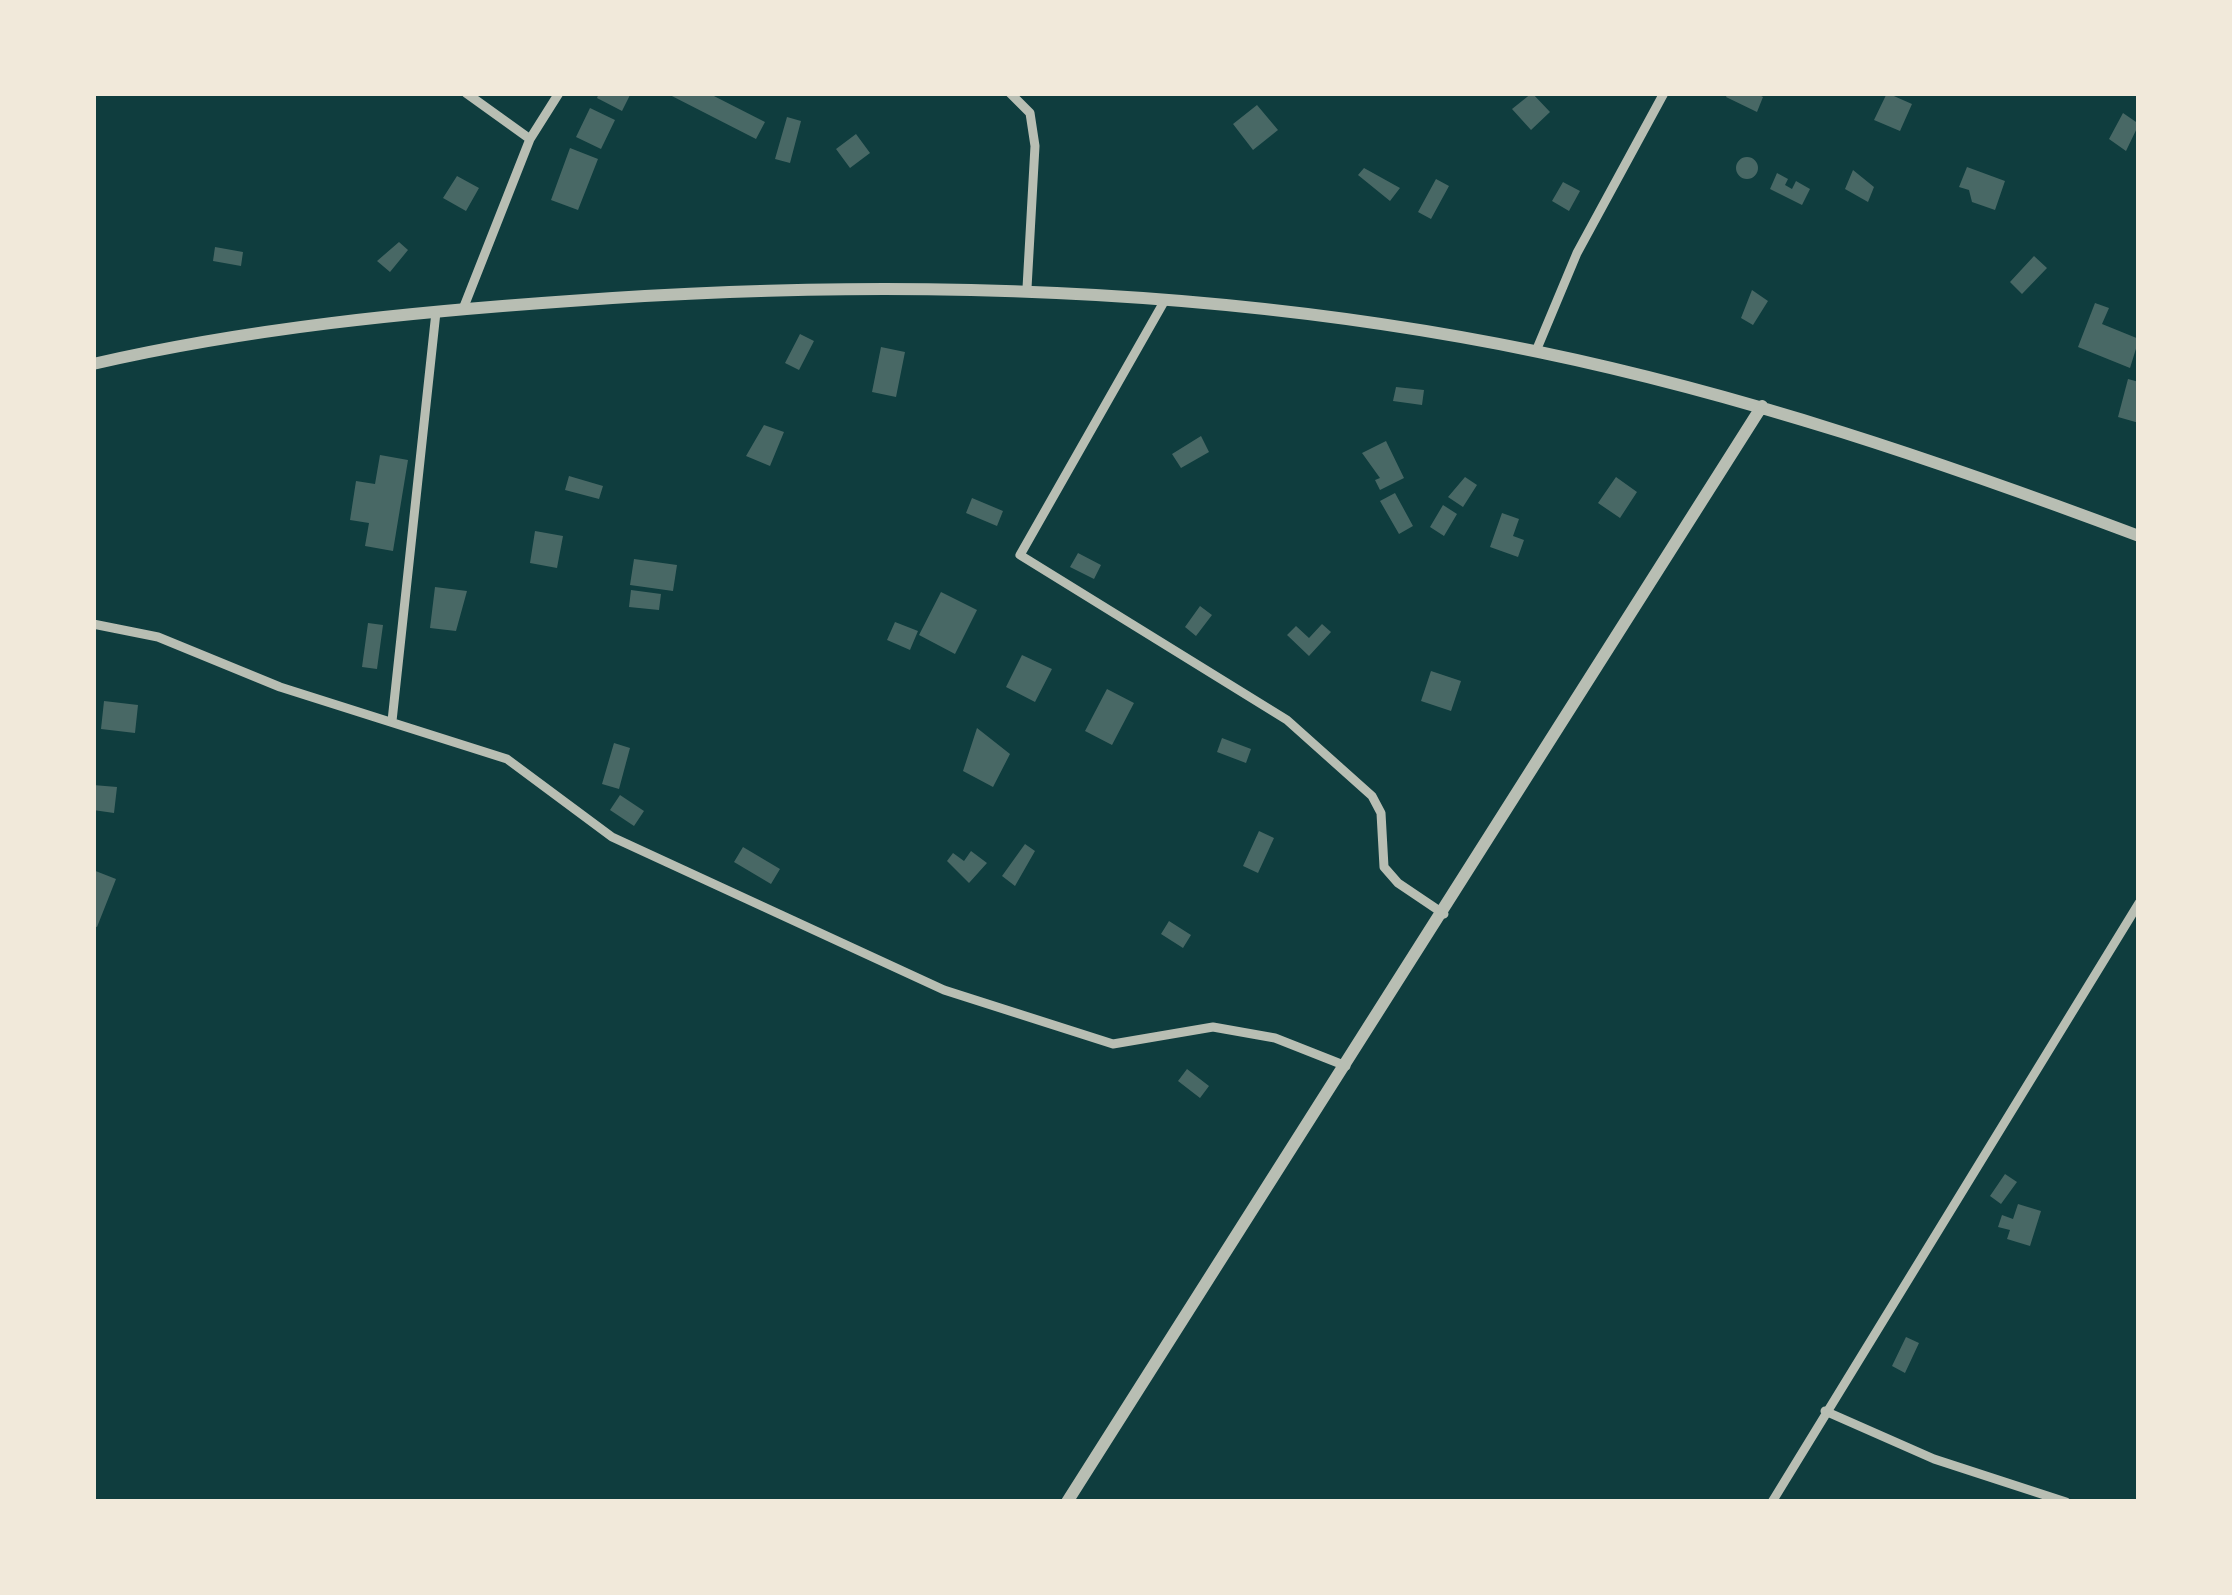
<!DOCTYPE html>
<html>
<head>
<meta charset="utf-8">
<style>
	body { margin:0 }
	#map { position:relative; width:2232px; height:1595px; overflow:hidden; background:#0f3d3e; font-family:"DejaVu Sans",sans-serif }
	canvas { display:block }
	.frame { position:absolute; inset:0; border:96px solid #f1e9da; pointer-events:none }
</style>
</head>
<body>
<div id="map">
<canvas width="2232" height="1595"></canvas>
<div class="frame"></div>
</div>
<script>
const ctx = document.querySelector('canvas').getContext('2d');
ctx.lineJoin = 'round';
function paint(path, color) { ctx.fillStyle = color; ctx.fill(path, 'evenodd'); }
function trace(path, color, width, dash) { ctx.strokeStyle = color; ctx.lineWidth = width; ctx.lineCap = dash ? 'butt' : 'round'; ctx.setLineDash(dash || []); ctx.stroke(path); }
paint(new Path2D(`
	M599 93H631L622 111 597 98Z
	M666 93H708L765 122 756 139Z
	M1532 93 1550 112 1531 130 1512 109Z
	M1728 93H1756L1763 97 1757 112 1726 97Z
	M1887 93 1912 104 1900 131 1874 120Z
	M1257 105 1278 130 1253 150 1233 124Z
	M590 108 615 120 601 149 576 137Z
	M2123 113 2139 124 2126 151 2109 139Z
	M787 117 801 121 790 163 775 159Z
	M856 134 870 153 850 168 836 149Z
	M570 148 598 159 578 210 551 200Z
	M1736 168a11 11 0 1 1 22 0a11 11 0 1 1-22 0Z
	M1967 167 2005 181 1995 210 1972 202 1969 190 1959 187Z
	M1364 168 1400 188 1390 201 1358 175Z
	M1853 170 1874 187 1868 202 1845 189Z
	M1777 173 1788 179 1785 185 1792 189 1796 181 1810 189 1802 205 1770 189Z
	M457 176 479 188 466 211 443 198Z
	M1436 179 1449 186 1431 219 1418 212Z
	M1563 182 1580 191 1569 211 1552 201Z
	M399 242 408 250 390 272 377 261Z
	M215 247 243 252 241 266 213 261Z
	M2034 256 2047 268 2022 294 2010 282Z
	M1752 290 1768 301 1753 325 1741 318Z
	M2095 303 2109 308 2102 324 2139 339 2130 368 2078 347Z
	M800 334 814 341 799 370 785 363Z
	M881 347 905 352 896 397 872 392Z
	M2128 379 2139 382V423L2118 417Z
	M1396 387 1424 390 1422 405 1393 401Z
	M764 425 784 432 770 466 746 456Z
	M1201 436 1209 452 1181 468 1172 454Z
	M1386 441 1404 478 1380 490 1375 480 1380 478 1362 453Z
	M380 455 408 460 393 551 365 546 369 523 350 520 356 481 375 484Z
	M569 476 603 486 599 499 565 490Z
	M1465 477 1477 485 1463 507 1448 497Z
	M1616 477 1637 492 1620 518 1598 503Z
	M1395 493 1413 526 1399 534 1380 501Z
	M972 498 1003 511 997 526 966 513Z
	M1443 505 1457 514 1444 536 1430 527Z
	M1502 513 1519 519 1513 536 1524 540 1518 557 1490 547Z
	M535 531 563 536 557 568 530 563Z
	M1078 553 1101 565 1094 579 1070 567Z
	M634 559 677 565 673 591 630 585Z
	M435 587 467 591 456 631 430 628Z
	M631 590 661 594 659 610 629 607Z
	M941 592 977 610 955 654 919 635Z
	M1200 606 1212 615 1196 636 1185 627Z
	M895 622 918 631 910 650 887 640Z
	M368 623 383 625 377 669 362 667Z
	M1322 624 1331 632 1309 656 1287 635 1296 626 1309 638Z
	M1022 655 1052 669 1035 702 1006 687Z
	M1431 671 1461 681 1451 711 1421 701Z
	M1107 689 1134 703 1112 745 1085 731Z
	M104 701 138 705 135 733 101 729Z
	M977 728 1010 754 993 787 963 771Z
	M1222 738 1251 749 1246 763 1217 752Z
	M614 743 630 748 619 789 602 784Z
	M93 785 117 787 114 813 93 810Z
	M620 795 644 811 634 826 610 810Z
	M1259 831 1274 838 1258 873 1243 866Z
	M1025 844 1035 851 1015 886 1002 876Z
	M743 847 780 869 771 884 734 862Z
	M971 851 987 863 969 883 947 861 953 853 964 861Z
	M93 870 116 879 97 927 93 926Z
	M1169 921 1191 935 1183 948 1161 934Z
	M1187 1069 1209 1086 1200 1098 1178 1081Z
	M2005 1174 2017 1182 2001 1204 1990 1196Z
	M2018 1204 2041 1211 2030 1246 2007 1239 2010 1230 1998 1227 2002 1215 2013 1219Z
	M1906 1337 1919 1343 1905 1373 1892 1366Z`), '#486865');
trace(new Path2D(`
	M466 93 530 139
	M1010 93 1030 113 1035 146 1027 288
	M1165 300 1020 555 1287 720 1372 796 1381 813 1384 867 1398 883 1444 914
	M463 309 530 139 559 93
	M1536 351 1577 253 1664 93
	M93 624 158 637 280 687 507 759 612 837 944 990 1113 1044 1213 1027 1275 1038 1346 1066
	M392 721 436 312
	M1825 1411 1934 1459 2066 1502
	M1772 1502 2139 903`), '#b8beb3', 9);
trace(new Path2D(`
	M93 364C249 328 411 312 570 301 894 277 1220 286 1539 352 1746 395 1942 462 2139 536
	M1067 1502 1762 406`), '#b8beb3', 12);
</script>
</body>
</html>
